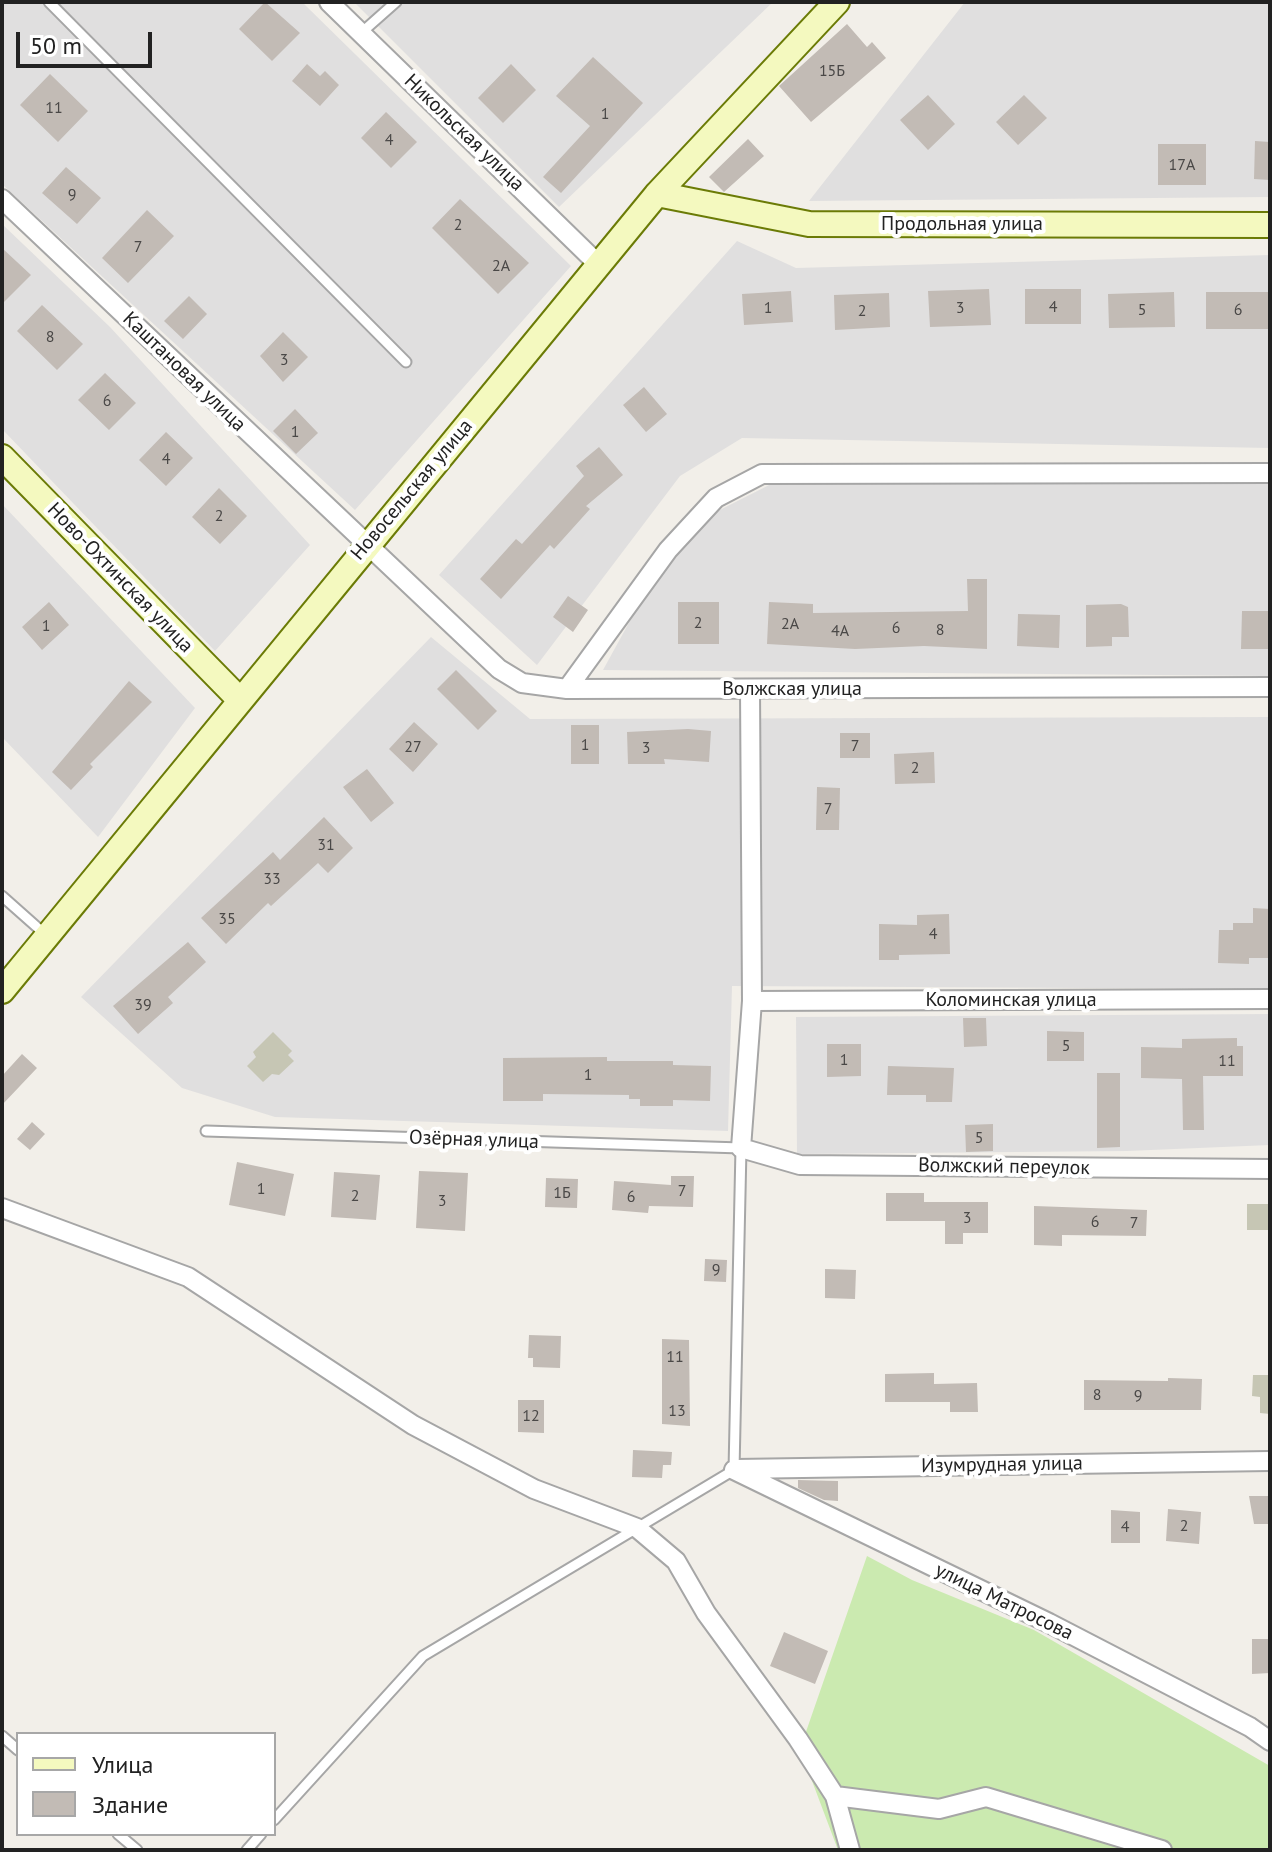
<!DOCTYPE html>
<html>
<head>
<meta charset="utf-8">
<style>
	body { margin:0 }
	#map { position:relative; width:1272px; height:1852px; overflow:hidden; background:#f2efe9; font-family:"PT Sans",sans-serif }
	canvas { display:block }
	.frame { position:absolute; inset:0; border:4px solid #222; pointer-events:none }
	.legend { position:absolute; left:16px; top:1732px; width:260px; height:104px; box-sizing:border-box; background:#fff; border:2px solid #a7a7a7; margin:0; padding:10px 14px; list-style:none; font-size:24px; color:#222 }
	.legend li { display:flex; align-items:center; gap:16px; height:40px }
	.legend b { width:40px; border:2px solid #a7a7a7 }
	.scale { position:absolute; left:16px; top:32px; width:136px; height:36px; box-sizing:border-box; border:4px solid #222; border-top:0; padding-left:10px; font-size:24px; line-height:28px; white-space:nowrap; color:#222; -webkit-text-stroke:6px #fff; paint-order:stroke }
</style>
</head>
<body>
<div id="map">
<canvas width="1272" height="1852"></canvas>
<div class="frame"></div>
<ul class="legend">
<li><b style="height:10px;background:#f4f9bf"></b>Улица</li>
<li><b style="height:22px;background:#c2bbb5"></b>Здание</li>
</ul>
<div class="scale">50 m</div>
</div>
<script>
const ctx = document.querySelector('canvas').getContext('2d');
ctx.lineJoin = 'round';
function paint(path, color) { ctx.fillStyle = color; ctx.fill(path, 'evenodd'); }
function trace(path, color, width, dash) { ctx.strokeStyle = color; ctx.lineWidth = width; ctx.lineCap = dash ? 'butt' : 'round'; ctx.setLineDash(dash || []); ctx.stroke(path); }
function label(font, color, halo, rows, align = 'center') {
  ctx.font = font + ' "PT Sans",sans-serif'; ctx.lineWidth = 8; ctx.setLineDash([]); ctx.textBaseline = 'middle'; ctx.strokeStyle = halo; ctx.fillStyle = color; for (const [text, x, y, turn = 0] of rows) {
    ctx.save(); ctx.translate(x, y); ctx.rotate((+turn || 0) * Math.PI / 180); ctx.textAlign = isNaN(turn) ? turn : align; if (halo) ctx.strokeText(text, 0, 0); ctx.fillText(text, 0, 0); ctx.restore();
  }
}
paint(new Path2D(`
	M2 2H302L571 266 355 510 2 184Z
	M354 2H773L559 207Z
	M965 2H1270V197L809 201Z
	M2 224 110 327 310 545 215 651 2 429Z
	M737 241 796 268 1270 255V448L742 438 680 476 537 665 439 575Z
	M787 476 1270 480V676L603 670 648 588 704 518Z
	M2 504 195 708 98 837 2 737Z
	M431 637 530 719 1270 717V989L732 986 728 1131 275 1117 182 1088 81 997Z
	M1270 1014V1145L1127 1151 797 1154 796 1017Z`), '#e0dfdf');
paint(new Path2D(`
	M273 1032 292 1051 288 1055 294 1061 279 1075 272 1074 263 1082 247 1066 256 1057 253 1052Z
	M1247 1204H1270V1230H1247Z
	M1253 1375H1270V1414L1260 1413V1397L1252 1396Z`), '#c6c6b4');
paint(new Path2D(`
	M867 1556 912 1580 1034 1630 1270 1766V1850H838L800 1749Z`), '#cbeab0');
paint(new Path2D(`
	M265 2 300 33 272 61 239 29Z
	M847 24 867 47 872 42 886 58 811 122 779 86Z
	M593 57 643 103 561 193 543 177 590 126 556 96Z
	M307 64 320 76 325 71 339 85 320 106 292 81Z
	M511 64 536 90 503 123 478 98Z
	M50 74 88 111 58 142 20 105Z
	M928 95 955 124 928 150 900 120Z
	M1024 95 1047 118 1018 145 996 122Z
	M386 112 417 142 391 168 361 138Z
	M748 139 764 156 724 192 709 177Z
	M1255 141 1270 142V180L1254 179Z
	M1158 144H1206V185H1158Z
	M66 167 101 198 77 224 42 193Z
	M460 199 529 263 498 294 432 228Z
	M147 210 174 236 128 283 102 258Z
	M2 248 31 275 2 304Z
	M989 289 991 325 930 327 928 291Z
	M1025 289H1081V324H1025Z
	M791 291 793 322 744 325 742 294Z
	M1174 292 1175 327 1109 328 1108 294Z
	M1206 292H1270V329H1206Z
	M889 293 890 327 835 330 834 295Z
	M189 296 207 314 183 339 164 321Z
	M42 305 83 344 57 370 17 331Z
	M283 332 308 357 283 382 260 356Z
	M105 373 136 403 109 430 78 400Z
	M644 387 667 414 646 432 623 405Z
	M295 409 318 433 296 454 273 431Z
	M166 432 193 458 166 486 139 460Z
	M599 447 623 475 586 506 590 509 554 549 550 545 501 599 480 579 516 539 522 544 584 476 576 466Z
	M219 488 247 516 220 544 192 517Z
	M967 579H987V649L924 646 855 649 767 644 769 602 813 604V613L968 611Z
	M568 596 588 610 573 632 553 617Z
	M49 602 69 625 42 650 22 627Z
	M678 602H719V644H678Z
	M1121 604 1128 607 1129 637H1112V646L1086 647V605Z
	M1242 611H1270V649H1241Z
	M1018 614 1060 615 1059 648 1017 646Z
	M456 670 497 711 478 730 437 689Z
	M129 681 152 702 90 764 93 767 71 790 52 772Z
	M414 722 438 744 413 772 389 749Z
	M571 725H599V764H571Z
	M688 729 711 731 709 762 664 759 665 764H628L627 732Z
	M840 733H870V758H840Z
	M934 752 935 783 895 784 894 754Z
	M367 769 394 803 371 822 343 787Z
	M817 787 840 788 839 830H816Z
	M324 817 353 848 328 873 318 863 271 906 268 903 226 944 201 918 273 852 280 860Z
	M1253 908 1270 909V958H1249V964L1218 963 1219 930H1233V923H1253Z
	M949 914 950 954 899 955V960H879V924L917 925V915Z
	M188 942 206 962 168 997 173 1003 138 1034 113 1006Z
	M963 1018H986L987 1046 964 1047Z
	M1047 1031 1084 1032V1061H1047Z
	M1237 1038V1046H1243V1076H1203L1204 1130H1183L1182 1079 1141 1078V1047L1182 1048V1039Z
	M827 1044H861V1076L827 1077Z
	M22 1054 37 1068 2 1105V1076Z
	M607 1057V1061H673V1065L711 1066 710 1101 673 1100V1106H640V1099H629V1095L543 1094V1101H503V1058Z
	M888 1066 954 1068 952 1102H926V1095H887Z
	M1097 1073H1120V1147L1097 1148Z
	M32 1122 45 1134 30 1150 17 1139Z
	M993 1124V1151L966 1152 965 1125Z
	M237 1162 294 1174 285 1216 229 1205Z
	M419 1171 468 1173 465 1231 416 1228Z
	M334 1172 380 1175 376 1220 331 1217Z
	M671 1176H694L693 1207 649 1206 648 1213 612 1210 614 1181 671 1185Z
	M546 1178 578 1179 577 1208 545 1207Z
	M886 1193H924V1202H988V1233H963V1244H945V1221H886Z
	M1034 1206 1147 1210 1146 1236 1062 1235V1246L1034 1245Z
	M705 1259 727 1260 726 1282 704 1281Z
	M825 1269 856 1270 855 1299 825 1298Z
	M529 1335 561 1336 560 1368 533 1367V1358H528Z
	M662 1339 689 1340 690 1426 662 1424Z
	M934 1373V1384L977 1383 978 1412H950V1402H885V1374Z
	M1168 1378 1202 1379 1201 1410H1084V1380L1168 1381Z
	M518 1400H544V1433L518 1432Z
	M633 1450 672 1452 671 1465H663L662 1478 632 1477Z
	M798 1480 838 1481V1501L824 1500 798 1488Z
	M1249 1496H1270V1524H1254Z
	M1168 1509 1201 1512 1199 1544 1166 1541Z
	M1111 1510 1140 1512V1543H1111Z
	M784 1632 828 1651 815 1684 770 1666Z
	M1252 1639H1270V1673L1252 1674Z`), '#c2bbb5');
const lane = new Path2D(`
	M49 2 406 362
	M361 33 396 2
	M2 896 47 936
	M206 1131 741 1148 734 1470 423 1656 274 1820
	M2 1736 18 1750
	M118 1834 137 1850
	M247 1850 261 1834`);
const street = new Path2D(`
	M329 2 598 264
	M2 199 499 669 522 683 567 689 1270 687
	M567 689 668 550 716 498 762 474 1270 473
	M750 690 752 1001 741 1148 800 1165 1270 1169
	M752 1001 1270 999
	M2 1208 188 1277 413 1425 534 1489 637 1528 676 1561 706 1613 798 1739 835 1796 939 1809 986 1797 1162 1850
	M736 1469 1270 1461
	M734 1470 1049 1623 1250 1727 1270 1741
	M835 1796 850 1850`);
const secondary = new Path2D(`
	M657 194 809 224 1270 225
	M2 457 239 699
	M2 991 657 194 837 2`);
trace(lane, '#a6a6a6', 13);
trace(street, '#a6a6a6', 22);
trace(secondary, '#6b7b06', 28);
trace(lane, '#fff', 9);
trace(street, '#fff', 18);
trace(secondary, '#f4f9bf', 24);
label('16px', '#4a4847', null, [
	["15Б",832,71],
	["11",54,108],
	["1",605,114],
	["4",389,140],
	["17А",1182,165],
	["9",72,195],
	["2",458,225],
	["7",138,247],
	["2А",501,266],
	["4",1053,307],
	["1",768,308],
	["3",960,308],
	["5",1142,310],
	["6",1238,310],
	["2",862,311],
	["8",50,337],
	["3",284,360],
	["6",107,401],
	["1",295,432],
	["4",166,459],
	["2",219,516],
	["2",698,623],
	["2А",790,624],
	["1",46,626],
	["6",896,628],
	["8",940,630],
	["4А",840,631],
	["1",585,745],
	["7",855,746],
	["27",413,747],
	["3",646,748],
	["2",915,768],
	["7",828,809],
	["31",326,845],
	["33",272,879],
	["35",227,919],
	["4",933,934],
	["39",143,1005],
	["5",1066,1046],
	["1",844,1060],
	["11",1227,1061],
	["1",588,1075],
	["5",979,1138],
	["1",261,1189],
	["7",682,1191],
	["1Б",562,1193],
	["2",355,1196],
	["6",631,1197],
	["3",442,1201],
	["3",967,1218],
	["6",1095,1222],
	["7",1134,1223],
	["9",716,1270],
	["11",675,1357],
	["8",1097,1395],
	["9",1138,1396],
	["13",677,1411],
	["12",531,1416],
	["2",1184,1526],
	["4",1125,1527]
]);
label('20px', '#222', '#fff', [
	["Никольская улица",464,133,44],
	["Продольная улица",962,224],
	["Каштановая улица",184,372,44],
	["Новосельская улица",412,490,-50],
	["Ново-Охтинская улица",120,578,46],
	["Волжская улица",792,689],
	["Коломинская улица",1011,1000],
	["Озёрная улица",474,1140,2],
	["Волжский переулок",1004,1167,1],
	["Изумрудная улица",1002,1465,-1],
	["улица Матросова",1004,1602,26]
]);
</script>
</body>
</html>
